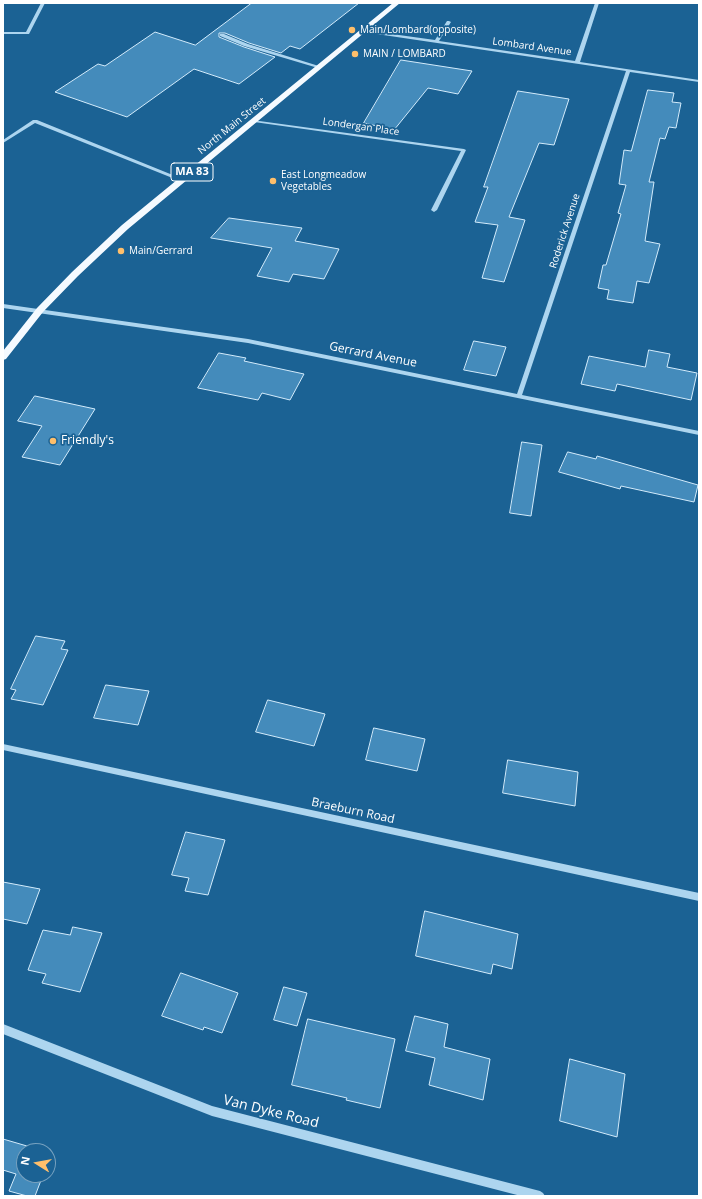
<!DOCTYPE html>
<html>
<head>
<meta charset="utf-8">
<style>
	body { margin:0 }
	#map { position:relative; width:702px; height:1199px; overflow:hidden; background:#1b6294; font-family:"Open Sans",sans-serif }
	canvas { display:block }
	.frame { position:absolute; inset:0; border:4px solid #fff; pointer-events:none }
	.north { position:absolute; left:16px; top:1143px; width:40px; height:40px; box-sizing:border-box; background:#1b6294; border:1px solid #76a1bf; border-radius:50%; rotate:281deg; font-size:11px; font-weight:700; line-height:16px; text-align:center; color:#fff }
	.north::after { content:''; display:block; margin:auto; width:14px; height:18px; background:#ffbf6b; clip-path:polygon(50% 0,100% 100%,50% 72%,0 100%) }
</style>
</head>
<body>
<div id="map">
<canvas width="702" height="1199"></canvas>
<div class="frame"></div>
<div class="north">N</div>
</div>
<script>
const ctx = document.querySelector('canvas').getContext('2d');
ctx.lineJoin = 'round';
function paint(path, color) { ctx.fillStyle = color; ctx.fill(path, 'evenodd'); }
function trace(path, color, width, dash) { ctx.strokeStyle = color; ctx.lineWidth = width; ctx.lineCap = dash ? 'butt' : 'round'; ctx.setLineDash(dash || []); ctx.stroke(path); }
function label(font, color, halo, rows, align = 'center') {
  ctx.font = font + ' "Open Sans",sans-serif'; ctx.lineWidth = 3.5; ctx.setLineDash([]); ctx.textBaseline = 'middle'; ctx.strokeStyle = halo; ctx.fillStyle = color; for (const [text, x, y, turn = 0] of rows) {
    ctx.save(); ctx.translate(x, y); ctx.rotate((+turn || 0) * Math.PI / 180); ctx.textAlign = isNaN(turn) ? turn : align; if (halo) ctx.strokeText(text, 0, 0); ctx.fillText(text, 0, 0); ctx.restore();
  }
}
const building = new Path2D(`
	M252 3H359L300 49 290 46 281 53 249 43 225 33H219V37L244 47 275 57 239 84 194 69 127 117 55 92 98 64 105 66 155 32 195 45Z
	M401 60 472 71 458 94 428 88 394 130 364 123Z
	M648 90 674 93 672 102 681 103 676 128 669 127 665 139 660 138 649 182H654L645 241 660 244 649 283 637 281 633 303 607 299 609 290 598 288 603 265H606L621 214 618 213 626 185 619 184 624 150 631 151Z
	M518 91 569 99 554 145 539 143 509 217 525 220 504 282 482 278 498 225 475 222 488 187H484Z
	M229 218 302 228 295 241 339 249 324 279 293 274 289 282 257 276 272 248 211 238Z
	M474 341 506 347 496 376 464 370Z
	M649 350 670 354 667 367 697 373 691 400 617 384 615 391 581 384 589 356 645 367Z
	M219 353 246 358 244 361 304 374 290 400 262 393 258 400 198 388Z
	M35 396 95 409 60 465 22 457 42 426 18 421Z
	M522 442 542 445 531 516 510 513Z
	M568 452 596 459 597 456 698 485 694 502 621 486 620 489 559 472Z
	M36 636 65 641 61 649 68 650 43 705 11 699 16 690 11 689Z
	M106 685 149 691 138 725 94 718Z
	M268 700 325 714 314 746 256 732Z
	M374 728 425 739 417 771 366 760Z
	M508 760 578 772 575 806 503 793Z
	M186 832 225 840 208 895 185 891 189 878 172 875Z
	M3 882 40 889 27 924 3 919Z
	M425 911 518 934 512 969 493 964 491 974 416 956Z
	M73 927 102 933 80 992 42 983 46 974 28 970 43 930 70 935Z
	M181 973 238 993 222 1033 204 1027 203 1030 162 1016Z
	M284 987 307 993 297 1026 274 1020Z
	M415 1016 448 1024 444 1047 490 1059 483 1100 429 1085 435 1058 406 1051Z
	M308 1019 395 1039 380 1108 346 1100 347 1098 292 1085Z
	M570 1059 625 1074 617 1137 560 1121Z
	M3 1139 44 1151H24V1175H43L35 1196H27L9 1191 16 1174 3 1170Z`);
paint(building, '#448bbb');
trace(building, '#d3ebfb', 1);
paint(new Path2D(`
	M41 3H45L29 34H3V32H26Z
	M595 3H599L580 62 699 80V82L630 72 522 395 699 431V435L248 343 3 308V304L248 339 517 394 626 71 363 32 361 31 363 30 435 40 447 21H449L451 22 439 41 575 61Z
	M220 34H224L248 44 322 67 318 68 244 46 220 36Z
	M33 120H37L185 180 180 181 35 123 3 143V140Z
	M252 120 464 149 466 150 437 210 434 212 431 210 461 151 254 122H252Z
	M3 744 699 893V901L3 750Z
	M3 1024 212 1106 540 1191 543 1193 545 1196H521L212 1116 3 1034Z`), '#add5ef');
paint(new Path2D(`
	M393 3H400L128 229 78 276 43 312 6 359 3 360V351L37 308 72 272 122 225Z`), '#f5faff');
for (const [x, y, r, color] of [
	[352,30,4,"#ffbf6b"],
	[355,54,4,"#ffbf6b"],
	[273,181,4,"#ffbf6b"],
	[121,251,4,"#ffbf6b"],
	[53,441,4,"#ffbf6b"]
]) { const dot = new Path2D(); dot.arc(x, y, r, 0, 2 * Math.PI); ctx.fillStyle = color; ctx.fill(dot); trace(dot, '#1b6294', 1.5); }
label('10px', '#fff', '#1b6294', [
	["Main/Lombard(opposite)",360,30],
	["MAIN / LOMBARD",363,54],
	["East Longmeadow",281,175],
	["Vegetables",281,187],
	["Main/Gerrard",129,251]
], 'left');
label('10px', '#fff', '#1b6294', [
	["Lombard Avenue",532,47,8],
	["North Main Street",232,126,-39],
	["Londergan Place",361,127,8],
	["Roderick Avenue",565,231,-72]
]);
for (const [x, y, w] of [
	[192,172,42]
]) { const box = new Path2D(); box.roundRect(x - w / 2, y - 9, w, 18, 3); ctx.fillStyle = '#1b6294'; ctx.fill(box); trace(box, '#fff', 1); }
label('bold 11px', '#fff', null, [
	["MA 83",192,172]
]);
label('12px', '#fff', '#1b6294', [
	["Gerrard Avenue",373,355,11],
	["Braeburn Road",353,811,12]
]);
label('12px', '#fff', '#1b6294', [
	["Friendly's",61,441]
], 'left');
label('14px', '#fff', '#1b6294', [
	["Van Dyke Road",271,1112,14]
]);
</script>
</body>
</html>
